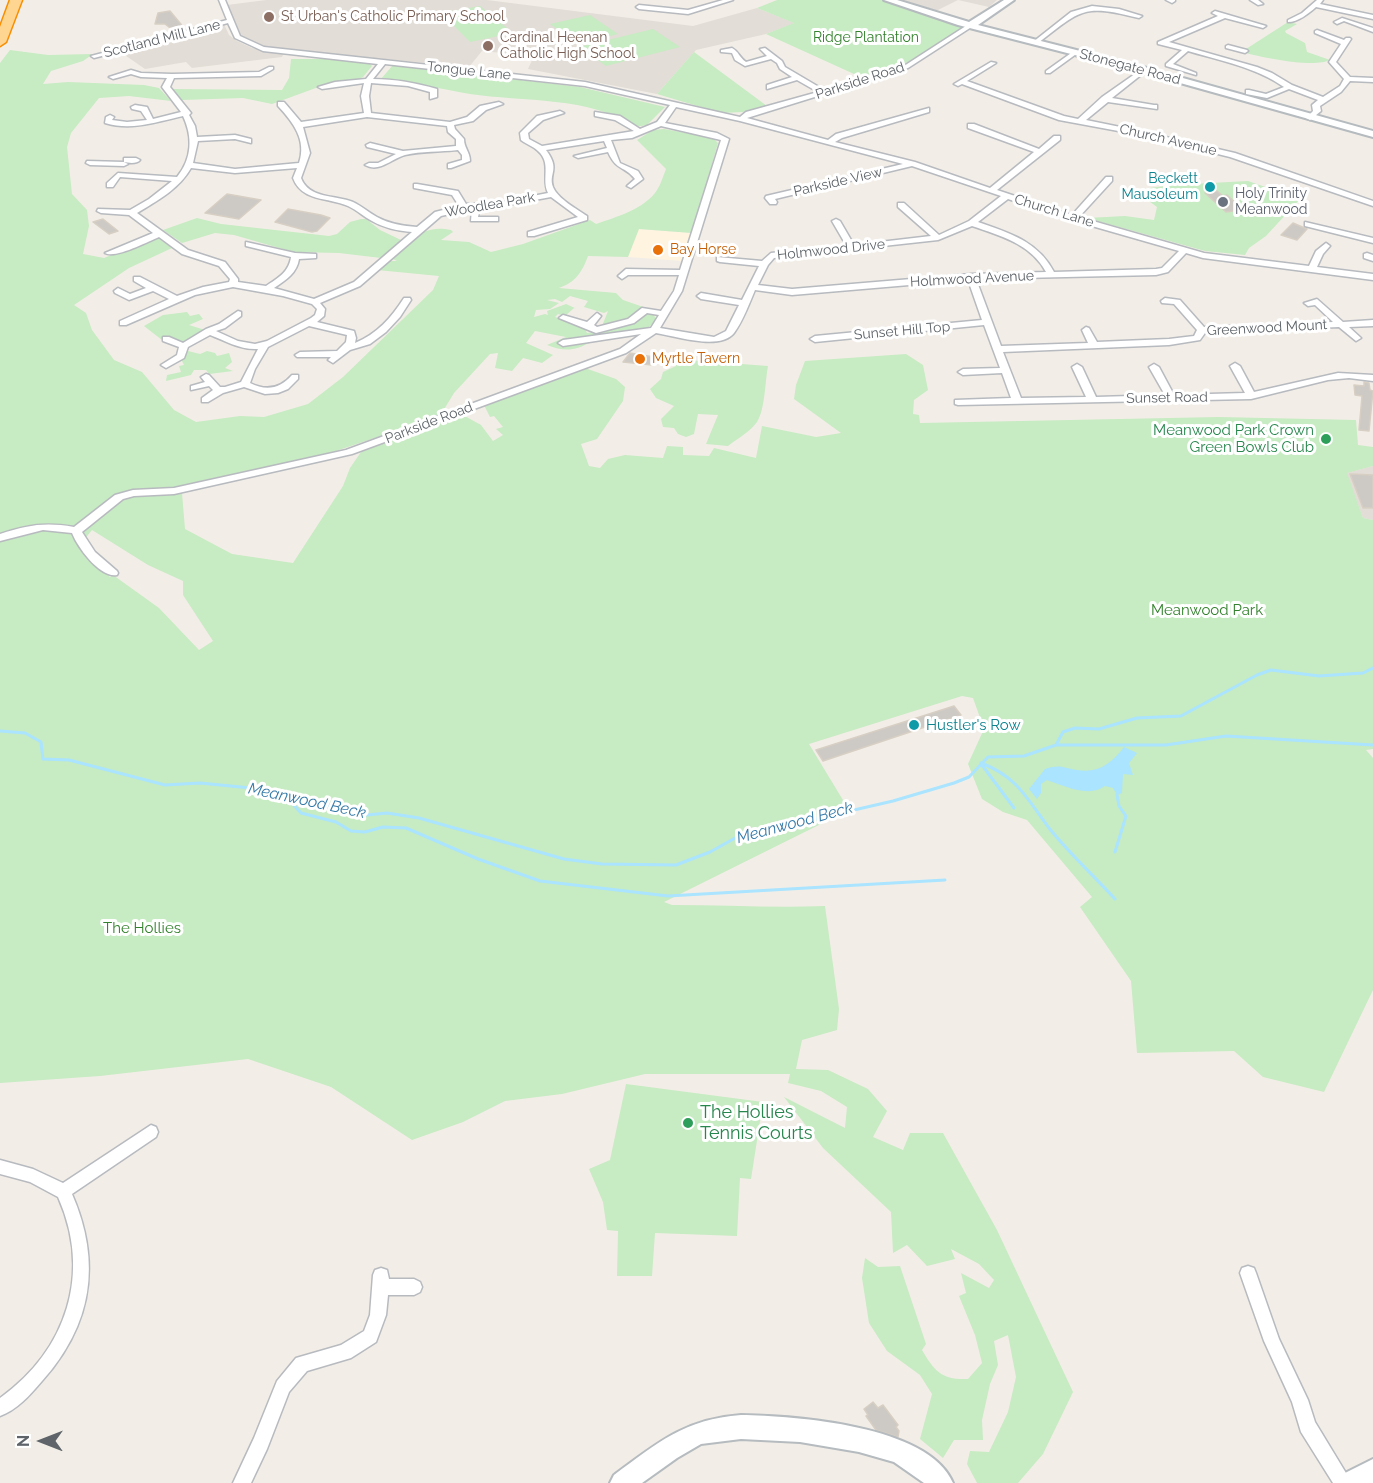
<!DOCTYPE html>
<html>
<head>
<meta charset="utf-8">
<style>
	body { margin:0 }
	#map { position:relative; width:1373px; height:1483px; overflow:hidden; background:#f2eee7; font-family:Raleway,sans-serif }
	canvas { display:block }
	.north { position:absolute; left:12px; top:1411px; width:60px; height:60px; -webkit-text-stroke:4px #fff; paint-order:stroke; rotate:270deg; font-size:16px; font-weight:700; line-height:24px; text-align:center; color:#5e6469 }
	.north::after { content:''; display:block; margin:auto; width:21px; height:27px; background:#5e6469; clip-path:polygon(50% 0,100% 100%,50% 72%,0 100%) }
</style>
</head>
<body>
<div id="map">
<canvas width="1373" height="1483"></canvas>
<div class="north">N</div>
</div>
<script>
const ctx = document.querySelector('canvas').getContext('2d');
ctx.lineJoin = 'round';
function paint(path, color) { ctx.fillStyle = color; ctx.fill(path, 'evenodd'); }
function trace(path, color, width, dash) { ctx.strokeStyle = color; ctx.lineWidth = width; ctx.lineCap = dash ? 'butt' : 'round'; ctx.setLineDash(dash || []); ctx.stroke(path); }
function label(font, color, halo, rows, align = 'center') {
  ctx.font = font + ' Raleway,sans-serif'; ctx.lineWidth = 6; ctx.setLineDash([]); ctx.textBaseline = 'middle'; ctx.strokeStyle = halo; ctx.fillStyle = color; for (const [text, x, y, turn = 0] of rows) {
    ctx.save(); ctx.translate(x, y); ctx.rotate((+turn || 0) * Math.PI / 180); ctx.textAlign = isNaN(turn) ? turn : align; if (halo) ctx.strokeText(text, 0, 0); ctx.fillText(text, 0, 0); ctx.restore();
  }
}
paint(new Path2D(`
	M638 229 692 233 683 261 628 257Z`), '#fff4df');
paint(new Path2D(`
	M266 0H487L693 26 757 8 795 23 766 34 696 50 657 94 528 69 534 56 482 51 469 67 269 48 241 36 234 27 227 5Z
	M898 0H997L989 7 958 0 936 11Z
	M224 24 229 35 237 41 252 48 284 53 282 57 192 68 186 62 145 69 119 51Z
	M1373 466V520L1363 518 1346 473Z`), '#e2ddd6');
paint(new Path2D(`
	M777 0H882L965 25C933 52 904 66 865 79L766 34 794 23 757 8Z
	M480 6 513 33 470 42 441 13Z
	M590 15 618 34 578 44 550 24Z
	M1288 22 1297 24 1285 31 1286 33 1305 43 1307 52 1330 60C1314 68 1264 58 1246 53L1249 51 1246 49Z
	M653 29 680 47 606 66 579 47Z
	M10 50 48 55 93 54 83 61 51 71 43 84 68 82 144 85 159 88 171 101 129 96 99 98 71 133 67 147 72 194 87 210 89 226 83 254 104 258 156 237 172 248 129 268 74 305 86 313 92 330 114 360 142 372 174 410 196 422 240 416 264 417 308 404 343 377 433 290 439 276 377 270 390 261H397L393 259C412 240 422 224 451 230L453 232 441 240 469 242 491 252 523 244 590 220 596 224C616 217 645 209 657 190 661 184 663 176 666 169L637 140 653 130 664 129 713 138 718 143 692 233 639 229 628 257 588 256C582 272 576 282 559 288L616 293 623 300 652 310 656 320 647 329 589 338 591 342C574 351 565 352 547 345L566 337 535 331 526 343 553 355 542 363 523 358 512 371 495 368 498 353 490 354 454 393 440 416 315 458 184 485 182 493 185 529 232 554 293 563 343 486 350 468 361 452 461 414 481 425 493 441 503 435 496 429 503 427 494 416 490 417 484 405 585 368 616 379 625 387 623 401 597 439 581 444 589 466 600 468 608 459 625 455 663 458 667 446 683 447V455L709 456 714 448 756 458 762 426 816 437 841 433 794 399 796 385 805 361 906 354 923 365 928 390 914 400 913 414 919 415 920 423 1219 417 1356 420 1358 445 1373 447V466L1347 473 1363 518 1373 520V749L1366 750 1373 758V990L1324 1092 1263 1077 1234 1051 1137 1053 1131 981 1080 907 1092 897 1027 820 1003 812 982 799 968 764 984 729 973 698 962 696 809 744 849 810 664 902 672 905C723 905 774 908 825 906L839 1009 837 1030 802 1040 796 1069 828 1070 868 1089 887 1111 873 1137 903 1150 910 1133H943L997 1230 1073 1392 1043 1454 1018 1483H977L967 1464 970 1451 989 1452 1008 1412 1016 1377 1008 1335 994 1341 998 1365 990 1384 982 1420 983 1440H954L943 1458 920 1439 932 1394 920 1375 887 1351 869 1323 862 1278 865 1258 878 1267 900 1266 926 1344 922 1350C935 1372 942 1380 968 1379L982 1363 975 1335 959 1296 966 1293 961 1273 989 1288 994 1280 979 1264 951 1249 955 1259 927 1266 907 1245 893 1253 891 1212 823 1148 784 1097 845 1128 847 1107 821 1091 788 1083 790 1074H645L562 1094 505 1101 463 1122 412 1140 331 1087 248 1059 100 1076 0 1083V63ZM570 296 588 301 584 307 604 313 608 311 600 331 587 333 584 327 555 317 558 314 565 316 574 308 577 309 566 304 547 311 548 315 545 314 534 317 536 310 550 309 559 303 547 300 555 299 562 302ZM92 530 148 565 183 581V595L213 641 199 650 159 608 113 575 110 577 79 546Z
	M694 52 767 106 743 112 721 113 657 94Z
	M291 59H326L369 63 372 66 363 77 356 80 324 85 272 104 243 98 182 100 172 89 282 90 289 78Z
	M393 65 580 87 665 107 647 125 635 127C591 96 522 102 470 94 440 89 411 81 380 80Z
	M1248 181 1300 199 1266 236 1249 248 1245 255 1205 251 1087 218 1125 216 1154 220 1157 207 1134 190 1173 185Z
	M197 218 221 224 329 236 337 234 350 222 361 219H366L380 230 401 240 381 258 339 253 293 252 234 235 215 233 182 243 163 230Z
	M187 312 190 316 199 314 203 319 189 325 205 330 189 343 162 340 144 326 163 315Z
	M188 351 200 354 207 351 215 353 217 356 229 353 232 362 225 368 233 371 209 374 206 370H194L191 375 166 381 167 375 181 372 179 366 184 365 181 359Z
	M675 359 768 366C765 382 765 410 757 422 751 431 737 439 728 446L706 444 718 415 698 414 694 434 686 437 678 434 674 428 663 427 661 419 674 406 656 398 650 389 661 379 663 372 676 366Z
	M626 1084 763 1102 751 1179 740 1178 737 1236 655 1233 652 1276H617L618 1231 607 1230 603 1202 589 1169 610 1160Z`), '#c7ebc2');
paint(new Path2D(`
	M1124 747 1137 753 1129 763 1133 775 1123 774 1122 793 1117 795 1113 788 1105 786C1089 798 1064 786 1047 780L1041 784V793L1037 799 1029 789 1045 769C1061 764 1062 768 1077 770 1098 774 1112 763 1124 747Z`), '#aae4ff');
trace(new Path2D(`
	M0 731 25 733 41 742 43 759 69 760 165 785 200 783 271 790 289 800 299 798 367 815 387 813 419 818 564 859 602 864 676 865 710 852 737 837 893 801 954 783 969 777 988 757 1024 756 1056 745 1063 732 1075 728 1099 729 1137 718 1181 716 1257 675 1271 670 1319 676 1363 673 1373 668
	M1056 745H1166L1226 736 1373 745
	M981 763C1018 777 1027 799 1049 828 1069 853 1093 875 1115 899
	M982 765 1014 808
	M289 800 301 813 336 822 351 831 365 832 383 827 406 828 478 859 540 881 668 896 945 880
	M1115 852 1126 816 1119 806 1117 795`), '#aae4ff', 3);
const building = new Path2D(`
	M170 11 185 29 174 31 165 24H155L158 13Z
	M1217 191 1223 196 1227 195 1240 207 1237 208 1240 210 1226 212 1205 193Z
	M227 194 261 200 239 219 205 213Z
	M288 209 321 215 330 218 317 231 312 232 275 222Z
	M103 219 118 231 109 234 93 222Z
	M1293 223 1307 229 1297 240 1281 235Z
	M630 353 654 357 652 365 623 362Z
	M1364 382 1369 383 1370 390 1373 391 1369 431 1359 430 1362 396 1355 395 1354 385 1364 386Z
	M1350 474 1373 475V508H1363Z
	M954 706 961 715 823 761 816 750Z
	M873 1402 878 1408 883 1405 898 1425 896 1427 899 1431 898 1437 876 1430 866 1416 868 1415 864 1409Z`);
paint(building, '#cdc9c4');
trace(building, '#d7cfc4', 1.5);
const street = new Path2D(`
	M219 0H225L240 36 264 47 585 82 740 117 746 112 818 92 797 80 767 89V85L792 77 780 69 777 63 771 59 745 66 735 60 732 53 721 52V50L732 48C739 52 739 57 746 62L767 56 760 49 765 48 782 61 785 67 824 90 904 66 969 24H973V26L908 68 747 118 828 140 836 134 929 108V112L842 138 835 142 915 162 990 188 1034 152 968 128V124H974L1039 149 1054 136H1060V140L997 190 1072 215 1106 177H1112V181L1079 217 1204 253 1309 266 1316 251 1326 243 1330 246 1323 254 1317 267 1373 274V280L1203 258 1186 253 1168 272 1156 275 976 279 1001 346 1088 343 1082 330 1086 327 1089 328 1097 342 1169 339 1194 336 1197 330 1174 304 1162 303 1161 301 1165 298 1180 300 1204 327 1333 322 1315 305 1308 306 1304 303 1317 299 1343 322 1373 320V326L1349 327 1361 338 1356 341 1339 327 1205 333 1200 340 1169 345 1003 352 1021 398 1086 397 1072 367 1077 364 1082 367 1096 397 1165 395 1149 367 1154 364 1159 367 1174 395 1245 393 1230 366 1235 363 1240 366 1254 392 1338 373 1373 375V381L1349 378 1328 380 1251 399 958 405 955 404V400L1011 398 1002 373 963 375 958 372 963 369 1000 368 984 325 815 342 810 339 815 336 982 320 968 280 792 295 755 290C749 304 743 321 734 333 720 351 675 336 656 333L626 353 352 454 174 494 134 496 123 499 82 532 95 552 117 571 118 573 117 575C100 578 78 548 72 533L43 530 0 541V534C28 525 45 522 74 527L115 495 133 490 174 488 346 450 620 349 641 334 563 346 558 343 563 340 651 328 659 315 647 313 634 323 596 333 559 318 563 315 587 322 597 313 601 316 594 325 597 327 628 319 642 308 661 311 674 291 679 275H628L622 279 618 276 626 269 680 270 721 140 661 126 632 138 611 140 620 163 638 171 643 179 631 188 627 186 635 179C624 165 617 172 608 152L578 158 574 156 607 148 604 141 546 150C561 170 548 173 553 187 558 199 577 209 587 216V220L534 236H528V232L578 217 551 197 502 206 480 208 478 217H498V221H471L472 209 441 216 360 286 320 303 325 309 324 316 317 322 354 331 356 338 355 343C377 334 391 318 404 298H410L411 300 400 317 386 332 370 344 350 350 333 363 328 360 331 357H297L295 355 300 352 337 351 346 342 347 335 309 326 268 347 255 369 250 383C266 391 280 389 292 375H298V379L288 389 278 393 265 394 244 387 223 393 208 402H202V398L213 390 209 386 191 390V386L205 382 201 377 206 374 209 375 220 387H225L241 382 258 349C240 350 226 341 210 335L188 347 184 358 166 368 161 365 177 355 179 347 163 341V337H169L183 343 206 329 219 324 238 311 241 312V316L225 328 216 331 238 341 255 344 267 341 311 318 315 315 317 309 312 304 283 296 233 287 195 295 126 325H120V321L169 299 153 291 129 300 115 293 114 291 118 288 130 294 146 288 134 281V277H140L177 296 203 287 229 282 230 279 219 266 182 254 159 237C147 242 115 259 105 253L153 233 129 215 101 213 97 211 98 209 130 210 149 199 172 181 120 177 113 187H107V183L118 173 177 177C192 159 193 137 183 116 156 122 132 131 105 123L106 117 110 115 114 117 112 120 127 122 147 120 141 111 132 109 131 107 135 105 147 107 153 119 181 112 162 87 167 78 141 77 131 74 113 79 109 77 131 70 141 73 172 74 259 72 269 67H273V69L261 76 174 78 170 87 191 113 189 115 195 126 197 137 235 135 251 139V143L235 139 198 141 193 163 235 169 299 163C307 140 293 122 278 106V102H284L301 122 364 113 361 96 364 83 322 89 318 87 335 82 366 79 378 64 263 51 235 38 228 23 94 58 91 56 227 20ZM385 64 585 86 670 105 657 122 640 129 620 116 595 112V116L615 120 634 131 542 146 529 139 528 133 543 120 564 113 560 111 537 116 520 133 521 140C526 144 533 146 538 151 552 163 541 179 548 193L502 202 466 204 458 191 417 184H414V188L452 195 459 206 435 212 417 227C403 226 390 224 377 217 369 213 362 206 353 202 336 195 309 199 301 178L310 153 303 127 367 117 447 126 448 132 456 139V146L403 151 370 143 366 145 367 147 396 154 378 163H369L365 165C379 173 391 159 405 155 421 151 441 152 458 150L462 155V160L448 164V168H451L470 161C470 152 464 148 464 139L455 129 454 125 473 121 486 110 503 104 499 102 480 106 467 117 450 122 371 113 369 96 371 83 408 86 430 92V99L437 97V89C416 83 395 79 373 79ZM676 107 740 121 903 164 766 196 765 198 770 204H776L777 202 775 199 912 166 1001 196 969 221 939 235 904 203H898V207L931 236 854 245 840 221 836 219 832 221 846 245 771 253 762 261 717 257V261L720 262 759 266 742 300 701 293 697 296 701 299 739 305 726 331 714 337 660 328 682 291 729 139 717 133 665 123ZM191 168 235 173 297 168 293 178C302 202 328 197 348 206 357 210 364 217 372 221 384 228 398 231 412 232L354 282 314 299 274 288C286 280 297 273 299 259L316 258V254L295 253 246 242V246L291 257C289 272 278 278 266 286L238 282V279L225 262 188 250 137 213C157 201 179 189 191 168ZM1008 199 1071 220 1179 251 1162 268 1156 269 1054 272C1038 241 1009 233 978 222ZM972 226C1001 236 1031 244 1046 272L971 274 792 289 758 285 768 265 774 258 938 240Z
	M723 0H733L688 14 639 9 636 7 639 5 688 10Z
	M1166 0H1175V1L1172 3Z
	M1250 0H1258L1263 4 1258 5Z
	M1317 0H1323L1320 4 1373 15V19L1316 7C1308 14 1298 22 1288 22V20L1302 13Z
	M1092 6 1119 9 1142 16 1139 18C1083 4 1082 9 1038 43L1033 42 1071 12Z
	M1215 11 1266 26 1263 28 1225 18 1169 42 1257 67 1272 73 1292 85 1323 97 1340 86 1344 79 1329 62 1341 44 1315 33V31L1317 30 1344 40 1346 38H1350L1351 39 1336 62 1350 77 1373 78V82L1350 81 1341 92 1320 106 1321 111 1310 120 1306 118 1313 111 1312 105 1318 100 1289 89 1267 98 1246 94V90H1249L1266 94 1284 87C1255 67 1221 61 1188 51L1173 64 1196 73V75L1166 66V64L1182 50 1158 44V42L1218 16 1212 13Z
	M1342 18 1373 28V32L1344 21 1337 24 1334 22Z
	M1228 45 1247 50 1248 51 1245 53 1226 48V46Z
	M1074 51 1079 52 1050 73H1046V71Z
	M991 62 996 63 967 81 1064 116 1078 119 1102 97 1142 69H1146V71L1112 98 1154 105H1157V109L1108 102 1086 120 1140 131 1235 153 1373 201V206L1230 157 1140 135 1059 120 962 84 958 86 954 84Z
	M124 158H136L140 160C137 164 129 163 124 162Z
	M87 161 124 162 128 164 124 166 90 165 86 163Z
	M1305 222 1373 238V243L1305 226Z
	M1367 253 1373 255V261L1364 258V254Z
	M151 1125 156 1127 158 1132 156 1137 72 1194C102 1263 92 1325 42 1381 30 1395 17 1410 0 1416V1398C67 1350 92 1273 58 1197L30 1182 0 1174V1160L33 1169 63 1183Z
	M1248 1266 1254 1268 1256 1273 1279 1339 1308 1400 1315 1422 1352 1483H1333L1301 1432 1292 1402 1264 1341 1240 1273 1242 1268Z
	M381 1268 387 1270 389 1279H414L420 1282 422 1287 420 1292 414 1295H388L386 1315 376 1342 351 1358 307 1371 289 1392 267 1449 251 1483H233L254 1438 277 1381 296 1358 341 1345 364 1331 370 1315 373 1275 375 1270Z`);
const secondary = new Path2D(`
	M884 0H897L969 22 1004 0H1014L978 25 1147 68 1373 131V137L1141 72 958 25Z
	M741 1415C795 1416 929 1425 953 1483H924L894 1462 859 1452 800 1442 741 1439 701 1444 677 1458 642 1483H610L614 1475C657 1443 685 1419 741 1415Z
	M1373 1459V1483H1337L1341 1475Z`);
const highway = new Path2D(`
	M10 0H22L6 42 0 46V27Z`);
trace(street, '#b7babf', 3);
trace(secondary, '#b5bbbf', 4);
trace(highway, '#f98e00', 3);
paint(street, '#fff');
paint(secondary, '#fff');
paint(highway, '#ffd691');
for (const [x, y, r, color] of [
	[269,17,6,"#8d6e63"],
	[488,46,6,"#8d6e63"],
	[1210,187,6,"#0f9aa8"],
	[1223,202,6,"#6b7280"],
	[658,250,6,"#e8710a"],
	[640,359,6,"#e8710a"],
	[1326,439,6,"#2e9e5b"],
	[914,725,6,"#0f9aa8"],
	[688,1123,6,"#2e9e5b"]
]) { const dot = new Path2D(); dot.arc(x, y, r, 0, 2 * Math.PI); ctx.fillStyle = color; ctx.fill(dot); trace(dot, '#fff', 2); }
label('14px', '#785e54', '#fff', [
	["St Urban's Catholic Primary School",281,17],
	["Cardinal Heenan",500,38],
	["Catholic High School",500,54]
], 'left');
label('14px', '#32812c', '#fff', [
	["Ridge Plantation",866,38]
]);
label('14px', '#5e6469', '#fff', [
	["Scotland Mill Lane",162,39,-14],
	["Stonegate Road",1130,67,15],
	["Tongue Lane",469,71,6],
	["Parkside Road",860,81,-18],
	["Church Avenue",1168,140,13],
	["Parkside View",838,182,-13],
	["Woodlea Park",490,205,-10],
	["Church Lane",1054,211,17],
	["Holmwood Drive",831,250,-6],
	["Holmwood Avenue",972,279,-3],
	["Greenwood Mount",1267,328,-3],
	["Sunset Hill Top",902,331,-5],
	["Sunset Road",1167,398,-1],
	["Parkside Road",429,423,-21]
]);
label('14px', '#0d838f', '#fff', [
	["Beckett",1198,179],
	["Mausoleum",1198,195]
], 'right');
label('14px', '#5b616d', '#fff', [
	["Holy Trinity",1235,194],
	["Meanwood",1235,210]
], 'left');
label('14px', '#c56008', '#fff', [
	["Bay Horse",670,250],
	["Myrtle Tavern",652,359]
], 'left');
label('15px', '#27864d', '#fff', [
	["Meanwood Park Crown",1314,430],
	["Green Bowls Club",1314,447]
], 'right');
label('15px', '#32812c', '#fff', [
	["Meanwood Park",1207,610],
	["The Hollies",142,928]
]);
label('15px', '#0d838f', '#fff', [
	["Hustler's Row",926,725]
], 'left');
label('italic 16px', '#377ba9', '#fff', [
	["Meanwood Beck",307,801,12],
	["Meanwood Beck",795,823,-15]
]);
label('18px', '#27864d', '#fff', [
	["The Hollies",700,1113],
	["Tennis Courts",700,1134]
], 'left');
</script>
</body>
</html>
